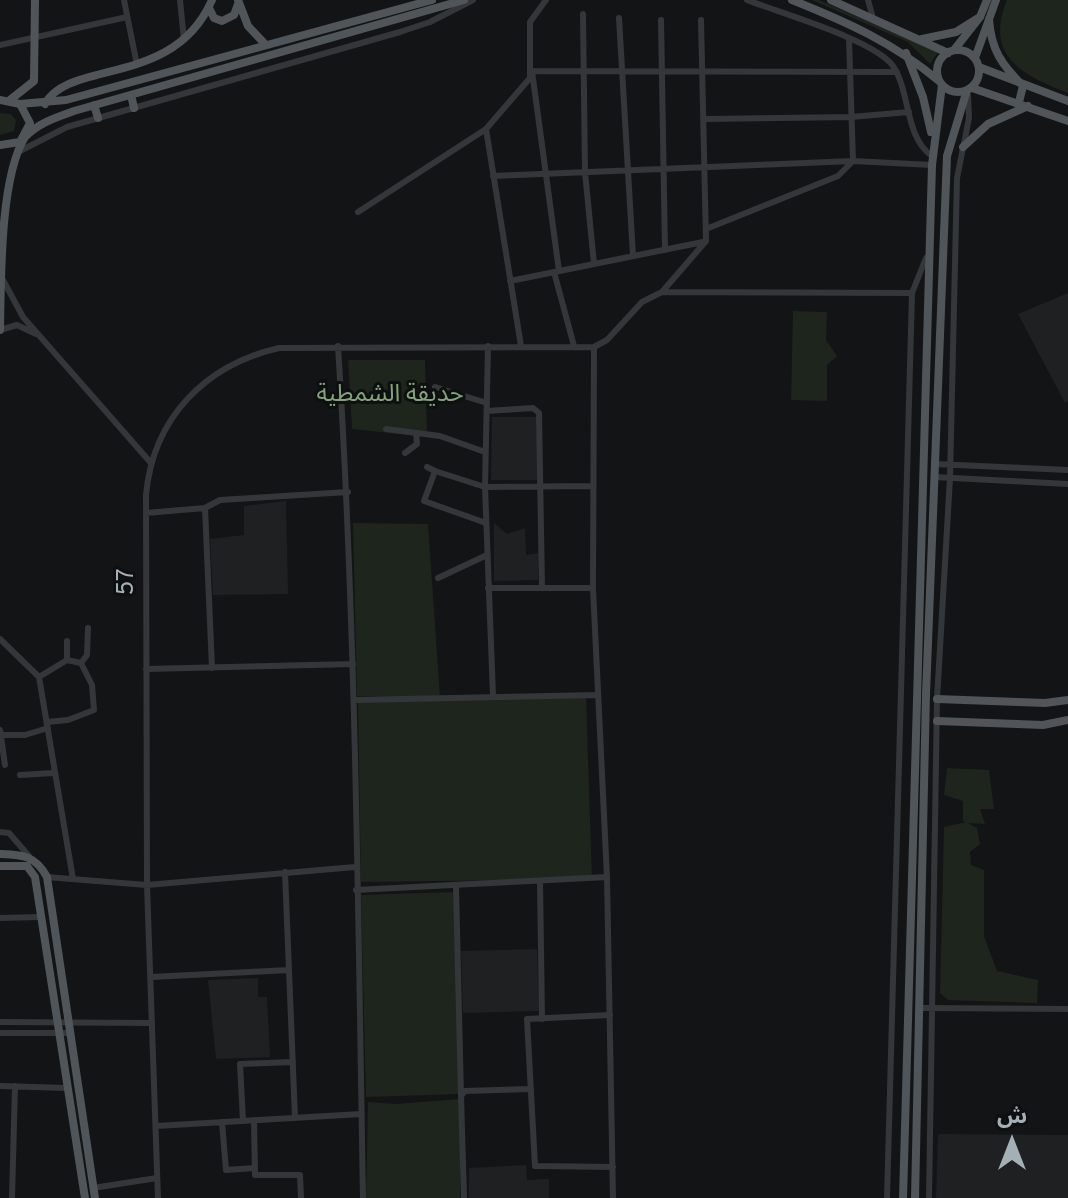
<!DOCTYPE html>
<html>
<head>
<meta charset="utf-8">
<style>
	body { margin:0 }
	#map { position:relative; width:1068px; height:1198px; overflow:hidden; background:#131415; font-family:Overpass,"Noto Sans Arabic",sans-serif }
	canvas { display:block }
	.north { position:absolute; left:972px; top:1102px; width:80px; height:80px; -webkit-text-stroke:6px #0e0f10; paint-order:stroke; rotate:0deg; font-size:22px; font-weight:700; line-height:32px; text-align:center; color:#a3b0b6 }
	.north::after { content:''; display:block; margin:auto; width:28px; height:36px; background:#a3b0b6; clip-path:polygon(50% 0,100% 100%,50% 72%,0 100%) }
</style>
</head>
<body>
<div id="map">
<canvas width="1068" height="1198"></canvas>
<div class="north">ش</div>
</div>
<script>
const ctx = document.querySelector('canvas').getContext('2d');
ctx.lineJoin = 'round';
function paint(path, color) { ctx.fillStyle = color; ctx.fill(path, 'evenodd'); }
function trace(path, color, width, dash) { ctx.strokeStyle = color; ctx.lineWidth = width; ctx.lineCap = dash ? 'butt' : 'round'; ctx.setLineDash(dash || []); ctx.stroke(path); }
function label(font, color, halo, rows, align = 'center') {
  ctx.font = font + ' Overpass,"Noto Sans Arabic",sans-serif'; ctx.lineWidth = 6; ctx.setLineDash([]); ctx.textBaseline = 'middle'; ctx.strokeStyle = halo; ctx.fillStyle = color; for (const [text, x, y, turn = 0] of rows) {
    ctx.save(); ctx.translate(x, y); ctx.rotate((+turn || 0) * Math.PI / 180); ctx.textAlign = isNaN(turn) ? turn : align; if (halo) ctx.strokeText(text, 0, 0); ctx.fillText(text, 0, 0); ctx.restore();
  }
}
paint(new Path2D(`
	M1068 293V401L1065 403 1018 314Z
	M492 417H541L538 480H491Z
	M286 501 288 594 213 595 210 539 244 535V506Z
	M494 523 507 534 525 528 526 555 539 553 538 580 494 581Z
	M537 949 539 1011 463 1013 461 951Z
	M258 978V997H267L270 1057 216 1059 208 980Z
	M938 1134 1068 1135V1198H936Z
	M526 1165 527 1180 549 1179V1198H469V1168Z`), '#1f2022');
paint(new Path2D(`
	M812 0H819L938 52 930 64 908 42Z
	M1007 0H1068V93C1022 75 984 56 1007 0Z
	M0 113 11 114 16 120 14 131 0 135Z
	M793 311 827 312 826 340 837 356 827 365V401L791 400Z
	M348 360H425L427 437 352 429Z
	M353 523 428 524 440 697 357 696Z
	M586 696 592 879 361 882 358 702Z
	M947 768 989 770 994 809H980L985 824 968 823 977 828 980 844 970 852 971 865 984 870V936L997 971 1038 980 1037 1003 948 1000 940 993 944 827 966 822 963 821V801L944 795Z
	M456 892 459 1094 366 1097 361 895Z
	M460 1099V1198H366L368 1102 396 1104Z`), '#1e251d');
trace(new Path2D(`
	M124 0 137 65
	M180 0 184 40
	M747 0C780 13 875 40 893 66 911 93 904 136 932 156
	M868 0 873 18
	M583 14 585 172 594 264
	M619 18 633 256
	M661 20 665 250
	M0 45 127 17
	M704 119 851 117 909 112
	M486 129 521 346
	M18 152 67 127 400 32 430 22 473 0
	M493 176 853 161 932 165
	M358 212 486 129 530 78V22L546 0
	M706 229 838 176 853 161 849 39
	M559 271 532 71 897 72
	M554 272 574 346
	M3 280 23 317 151 463
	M510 281 703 242
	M662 292 912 293
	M0 330 17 325 36 334
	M338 346C356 630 358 914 363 1198
	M488 346 485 487 493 696
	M594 347 593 588 607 877 613 1198
	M435 387 487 403
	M487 411 533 408 539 413 542 588
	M386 429 440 436 485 452
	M405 453 417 444 416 433
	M935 464 1068 470
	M427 467 435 471 424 501 486 523
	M435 471 485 487 592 486
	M934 477 1068 484
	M146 513 205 508
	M438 578 487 555
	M488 588H593
	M0 639 39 677 73 879
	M81 663 87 655 88 628
	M212 668 205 508 220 500 348 492
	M146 669 353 664
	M39 677 67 660
	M354 700 598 695
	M47 722 68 720 94 710 92 685 81 663 67 660V641
	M0 730 5 765
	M0 735H25L48 728
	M20 775 53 773
	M0 832 9 833 29 856
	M285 872 295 1118
	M46 877 147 885 355 867
	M540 881 542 1019
	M456 887 461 1096 465 1091 531 1089
	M356 890 607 877
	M0 918 40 917
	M151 977 289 970
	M921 1008 1068 1009
	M610 1015 527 1019 535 1166 613 1167
	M0 1022 152 1023
	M0 1033H68
	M0 1086 67 1088
	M461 1096 464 1198
	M254 1120 255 1175H300L301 1198
	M243 1121 240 1064 293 1062
	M222 1122 226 1170 255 1168
	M156 1126 361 1114
	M93 1188 157 1178
	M12 1198 15 1086
	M158 1198 147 885 146 495C153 418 205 365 279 348L594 347 607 340 642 302 662 292 706 241 701 20
	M887 1198 912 293 926 258
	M929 1198 937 699 950 478 957 178 969 118 968 95`), '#34373a', 6);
trace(new Path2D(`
	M238 0 248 26 264 43
	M792 0C847 22 894 43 939 81
	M831 0 948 53
	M209 8 214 18 222 21 234 15 238 4
	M989 19C991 50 1002 65 1023 86L1019 102
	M922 39 956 32 980 17
	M937 71a21 21 0 1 1 42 0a21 21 0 1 1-42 0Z
	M954 50 980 17 987 0
	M906 53 923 97 931 132
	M975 58 996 0
	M979 67 1068 101
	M972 88 1068 121
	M131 95 134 108
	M0 100 20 104 30 123 20 142 0 145
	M10 100 34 81 35 0
	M20 104 66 100 432 0
	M45 104C69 59 174 88 212 0
	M94 105 98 118
	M963 147 988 124 1028 106
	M0 330C1 278 0 177 25 137 38 123 57 117 74 111L464 0
	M937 699 1045 703 1068 700
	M937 721 1043 725 1068 720
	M0 854C23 855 35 855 47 877L95 1198
	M0 866H27L35 877 85 1198
	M903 1198 932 165 942 85
	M915 1198 926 694 947 156 967 90`), '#4f5559', 8);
label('24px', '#85a379', '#0e0f10', [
	["حديقة الشمطية",390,396]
]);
label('24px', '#a3b0b6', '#0e0f10', [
	["57",128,582,-90]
]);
</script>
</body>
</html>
